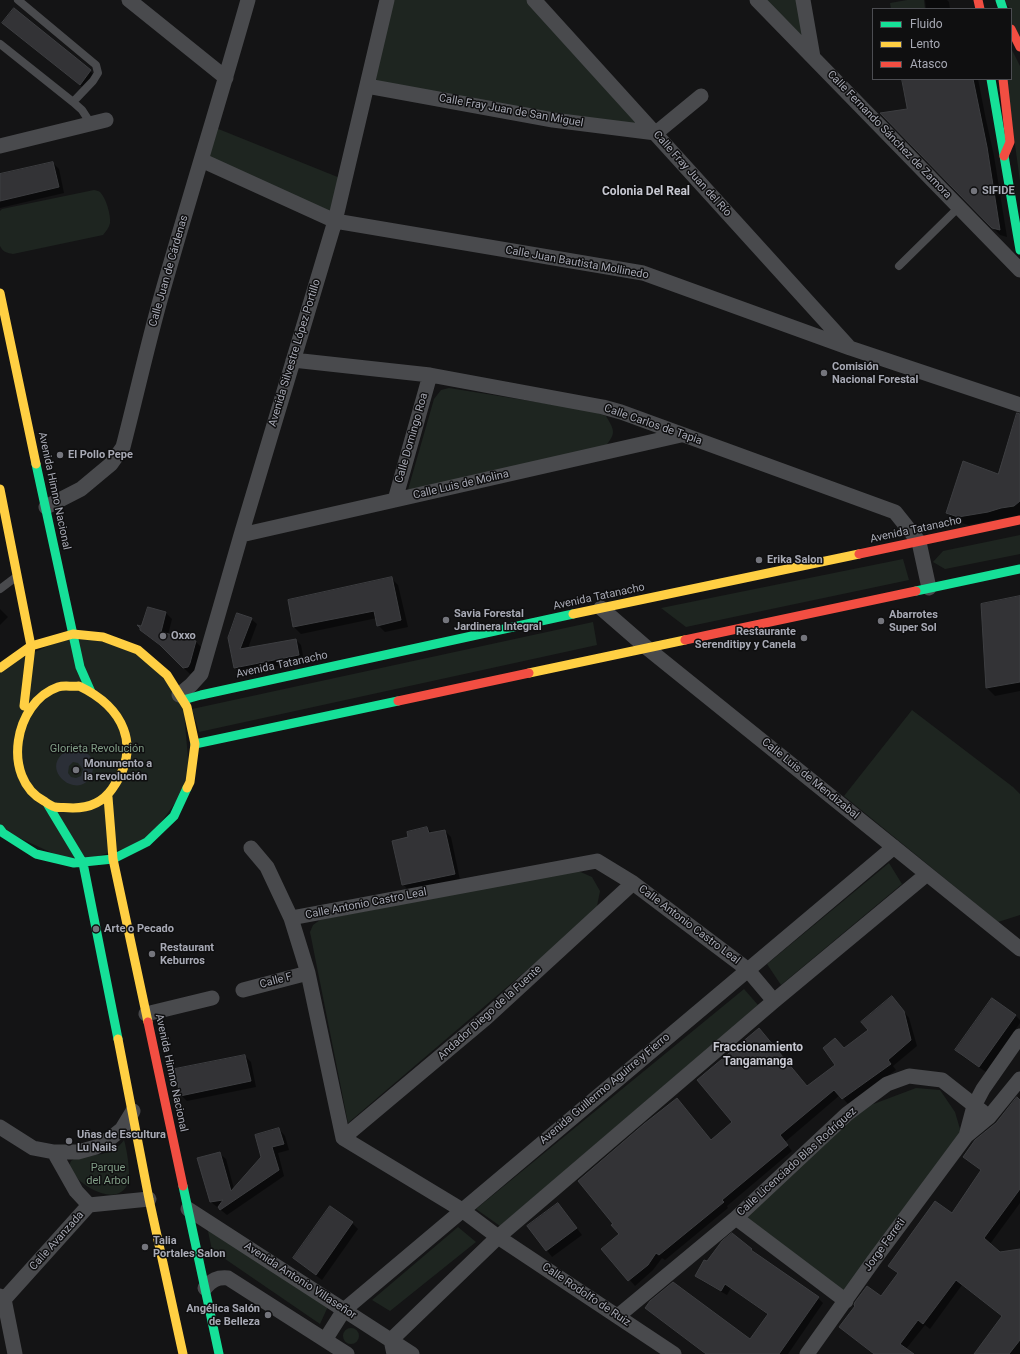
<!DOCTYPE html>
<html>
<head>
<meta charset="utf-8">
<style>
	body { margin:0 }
	#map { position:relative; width:1020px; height:1354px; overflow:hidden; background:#141415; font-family:Roboto,sans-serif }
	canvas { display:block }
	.legend { position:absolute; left:872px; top:8px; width:140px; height:72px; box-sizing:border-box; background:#0f0f10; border:1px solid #4c4d52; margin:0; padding:5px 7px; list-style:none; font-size:12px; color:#a7a9b4 }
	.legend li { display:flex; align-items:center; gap:8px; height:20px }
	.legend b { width:20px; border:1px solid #4c4d52 }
</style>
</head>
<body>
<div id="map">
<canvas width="1020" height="1354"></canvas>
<ul class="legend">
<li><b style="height:5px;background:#16e098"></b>Fluido</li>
<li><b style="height:5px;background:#ffcf43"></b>Lento</li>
<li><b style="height:5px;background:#f24e42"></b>Atasco</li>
</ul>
</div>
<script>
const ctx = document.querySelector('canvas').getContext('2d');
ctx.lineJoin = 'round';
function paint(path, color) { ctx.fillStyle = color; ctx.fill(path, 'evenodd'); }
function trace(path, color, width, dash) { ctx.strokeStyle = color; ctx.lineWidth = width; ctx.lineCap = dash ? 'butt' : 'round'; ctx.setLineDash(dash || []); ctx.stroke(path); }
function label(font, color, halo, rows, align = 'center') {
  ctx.font = font + ' Roboto,sans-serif'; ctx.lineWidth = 3; ctx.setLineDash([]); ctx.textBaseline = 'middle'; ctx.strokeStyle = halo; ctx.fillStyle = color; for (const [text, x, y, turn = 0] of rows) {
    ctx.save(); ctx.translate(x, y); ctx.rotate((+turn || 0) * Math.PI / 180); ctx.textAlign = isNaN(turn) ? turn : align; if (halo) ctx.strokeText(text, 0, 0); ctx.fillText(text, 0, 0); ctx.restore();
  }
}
paint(new Path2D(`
	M387 0H534L656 133 367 86Z
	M757 0H803L813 57Z
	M907 0H924L925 9H891L890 3Z
	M1002 0H1020V47L1011 29V9Z
	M1011 48 1020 66V181L1006 79H1011Z
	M211 126 345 180 335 221 201 160Z
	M94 190C95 190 99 191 100 192 106 198 111 215 110 223 109 228 106 231 103 235L13 254C7 253 3 252 0 246V211L2 209Z
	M449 388 593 411 606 416C615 431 616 433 605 447L407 493 434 399 441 390Z
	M1020 535V554L945 569 933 562 943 551Z
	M903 559 909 580 686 627 661 608Z
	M593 622 597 645 199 732 192 709Z
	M72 635 138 650 183 700 190 782 147 842 74 863 0 829V668Z
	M912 710 1013 787 1020 794V915L998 922 844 796Z
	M889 863 902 884 781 985 767 964Z
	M576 870 592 877 600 891 596 911 348 1123 310 932 313 925 320 920Z
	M744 989 758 1005 500 1226 476 1209Z
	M916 1088 940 1090 955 1112 960 1129 959 1142 846 1301 738 1218 847 1114Z
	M124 1140C127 1150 131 1174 128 1183 119 1206 89 1190 78 1179 74 1175 72 1170 69 1166L71 1161 75 1158C94 1154 112 1157 124 1140Z
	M206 1222 330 1302 320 1324 212 1250Z
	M458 1227 476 1242 390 1311 372 1300Z
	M343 1336a8 8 0 1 1 16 0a8 8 0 1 1-16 0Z`), '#1e2520');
paint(new Path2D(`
	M70 749C85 748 98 757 92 773 81 805 33 767 70 749ZM73 762 78 763 83 769 81 776 76 778 71 777 68 773 69 766Z`), '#2b2f37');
paint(new Path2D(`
	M925 0H947L949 2 950 9H926Z
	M14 10 97 77 86 90 10 29Z
	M903 79H978L986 120 994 156 1007 237 1000 235 882 114 908 109Z
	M53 163 59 169 64 193 0 208V175Z
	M1020 418V515L968 525 956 521 947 513 998 475Z
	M392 579 398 585 408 627 385 632 378 625 377 618 301 634 294 627 289 601Z
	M1020 597V691L995 696 987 688 982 605Z
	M149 608 166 613 172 619 168 635 196 642 202 648 194 672 190 674 160 645 147 636 141 630Z
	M0 609 8 617 0 625Z
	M238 614 251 619 257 624 248 648 296 640 301 645 304 661 240 673 235 667Z
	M427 828 432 833 445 831 451 837 460 880 409 891 403 884 409 838Z
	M897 1003 909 1018 917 1046 893 1066 896 1070 848 1104 840 1095 785 1142 792 1151 727 1206 728 1208 665 1260 662 1258 653 1270 635 1286 603 1249 620 1235 711 1141 734 1122 764 1035 808 1087 837 1065 844 1049 869 1030Z
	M1015 1015 1020 1020V1023L986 1072 962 1056 956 1050Z
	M245 1056 251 1062 256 1087 187 1101 181 1095Z
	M1020 1101V1203L990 1244 1000 1253 1020 1250V1354H975L1003 1317 962 1285 930 1329 925 1325 906 1349 912 1354H873L840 1327 881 1298 898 1274 889 1266 952 1215 982 1171 964 1157Z
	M279 1129 285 1136 289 1150 278 1153 284 1176 227 1215 211 1202 219 1153 226 1159 234 1189 262 1157Z
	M558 1204 582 1235 552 1257 528 1226Z
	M352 1223 358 1229 322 1280 301 1264 295 1258Z
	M751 1249 757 1255 818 1298 823 1303 788 1354H705L646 1308 750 1341 768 1315 731 1288 727 1295 702 1281 696 1276 707 1263Z`), '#0007');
const building = new Path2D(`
	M14 8 91 70 80 85 2 23Z
	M902 79H973L987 147 1000 230 992 228 880 113 907 109Z
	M53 162 59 187 0 201V174Z
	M1017 413 1020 414V501L1014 506 1001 508 988 512 958 517 946 513 963 461 998 474Z
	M392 577 401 620 377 626 374 611 293 627 288 600Z
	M1020 596V682L986 688 981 604Z
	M148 607 166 612 161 632 196 641 190 663 188 667 183 668 160 645 140 630V628L137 625 141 626Z
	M237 613 252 618 240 649 296 639 299 655 234 668 228 638Z
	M427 827 429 833 445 830 455 874 402 885 392 841 408 837 407 832Z
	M892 996 904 1011 911 1040 888 1060 891 1064 842 1099 834 1090 780 1135 788 1145 722 1200 724 1202 659 1255 656 1253 648 1265 628 1281 601 1249 619 1234 611 1225 613 1224 578 1181 644 1124 677 1098 711 1140 732 1122 697 1080 759 1028 807 1086 835 1065 823 1048 835 1038 844 1048 868 1030 861 1022Z
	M992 998 1016 1015 979 1067 955 1050Z
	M245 1055 251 1081 180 1096 175 1069Z
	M1017 1097 1020 1100V1189L984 1238 1000 1252 1020 1249V1340L1009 1354H974L1002 1316 956 1280 923 1324 918 1320 900 1344 914 1354H874L839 1327 855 1306 854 1305 855 1302 867 1286 881 1296 898 1273 888 1266 935 1201 952 1213 981 1170 963 1157 975 1140 996 1123Z
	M279 1128 284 1144 272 1147 279 1170 220 1210 218 1207 223 1200 210 1202 197 1158 220 1152 231 1191 261 1157 255 1135Z
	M558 1203 577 1228 546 1251 527 1226Z
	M330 1206 353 1222 316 1275 293 1258Z
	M732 1233 752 1249 751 1250 819 1297 779 1354H706L645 1308 650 1301 673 1282 750 1339 768 1314 725 1284 721 1291 695 1276 704 1260 707 1261 722 1241Z`);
paint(building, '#333336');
trace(building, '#3d3e41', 1);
trace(new Path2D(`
	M18 0 96 65 98 73 93 81 73 102
	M0 44 73 102 82 110 91 124
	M899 266 959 207
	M0 589 16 577`), '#494a4d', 8);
trace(new Path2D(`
	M129 0 226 78
	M534 0 848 346
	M757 0 1020 270
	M803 0 813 57
	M367 86 553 120 656 133 701 96
	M0 146 106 120
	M201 160 335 221 643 273 850 348 1020 405
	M293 360 430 375 603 407 621 412 895 512 919 542 929 588
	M395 500 430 375
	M46 507 81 489 111 464 123 447C136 397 147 347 161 297 189 198 220 99 248 0
	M241 535 681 435
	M601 608 647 648 1020 949
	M179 695 191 685 201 674 241 535 335 221 387 0
	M251 848 267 867 291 918 308 973 343 1138 462 1210 498 1237 674 1354
	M291 918 597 861 633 883 747 969 774 1001
	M243 990 308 973
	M146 1014 212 998
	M0 1127 33 1148 54 1152H78L96 1147 112 1137 122 1129 133 1111
	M966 1136 974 1106 983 1089 1020 1036
	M343 1138 486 1018 633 883
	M54 1152 76 1191 89 1205
	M188 1209 412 1354
	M736 1218 846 1301
	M205 1288C212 1280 217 1277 228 1278L347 1354
	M0 1296 4 1299 15 1354
	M0 1304 89 1205 149 1199
	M618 1316 736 1218 847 1114 887 1084 909 1076 942 1080 989 1117
	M325 1340 344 1310 894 847
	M394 1354 391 1340 498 1237 774 1001 927 874
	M807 1354 874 1260 966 1136 989 1117 1020 1079`), '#494a4d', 15);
trace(new Path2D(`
	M1000 0 1003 9
	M991 79 1020 250
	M36 464 80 667 91 692
	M916 591 1020 569
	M183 700 201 695 573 614
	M195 744 398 701
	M48 805 83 863 118 1039
	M0 829 3 833 36 854 74 863 113 859 147 842 174 816 187 788
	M183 1186 219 1354`), '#16e098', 9);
trace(new Path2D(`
	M0 293 36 464
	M0 489 31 646 24 706
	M573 614 859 554
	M0 668 31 646 73 634 103 637 138 650 167 675 187 707 195 744 190 782 187 788
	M529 673 685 640
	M79 686C123 707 143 746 112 789 103 802 89 808 73 808 67 807 60 808 55 807 51 806 47 803 44 801 1 778 14 702 58 687 64 685 72 687 79 686Z
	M108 797 113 859 148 1022
	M118 1039 149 1199 183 1354`), '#ffcf43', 9);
trace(new Path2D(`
	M978 0 980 9
	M1011 29 1020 47
	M1003 79 1010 142 1004 156
	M859 554 1020 520
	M685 640 916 591
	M398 701 529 673
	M148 1022 183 1186`), '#f24e42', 9);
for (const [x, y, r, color] of [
	[974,191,4,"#74757c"],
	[824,373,4,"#74757c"],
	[60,455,4,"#74757c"],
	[759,560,4,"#74757c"],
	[446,620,4,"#74757c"],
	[881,621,4,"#74757c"],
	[163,636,4,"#74757c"],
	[804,638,4,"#74757c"],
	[76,770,4,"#74757c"],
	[96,929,4,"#74757c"],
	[152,954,4,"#74757c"],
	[69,1141,4,"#74757c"],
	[145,1247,4,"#74757c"],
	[268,1315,4,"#74757c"]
]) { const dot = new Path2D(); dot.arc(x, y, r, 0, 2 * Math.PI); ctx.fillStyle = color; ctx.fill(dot); trace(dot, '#0f0f10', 1.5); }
label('11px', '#a7a9b4', '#0f0f10', [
	["Calle Fray Juan de San Miguel",511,111,10],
	["Calle Fernando Sánchez de Zamora",889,135,46],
	["Calle Fray Juan del Río",692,174,48],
	["Calle Juan Bautista Mollinedo",577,263,10],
	["Calle Juan de Cárdenas",169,271,-74],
	["Avenida Silvestre López Portillo",295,353,-73],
	["Calle Carlos de Tapia",653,425,19],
	["Calle Domingo Roa",412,438,-74],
	["Calle Luis de Molina",461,485,-13],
	["Avenida Himno Nacional",54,491,78],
	["Avenida Tatanacho",916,530,-12],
	["Avenida Tatanacho",599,597,-12],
	["Avenida Tatanacho",282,665,-12],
	["Calle Luis de Mendizabal",810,779,39],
	["Calle Antonio Castro Leal",366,904,-11],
	["Calle Antonio Castro Leal",689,925,37],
	["Calle F",276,981,-15],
	["Andador Diego de la Fuente",490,1013,-42],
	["Avenida Himno Nacional",171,1073,78],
	["Avenida Guillermo Aguirre y Fierro",605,1089,-40],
	["Calle Licenciado Blas Rodríguez",797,1162,-42],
	["Calle Avanzada",57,1241,-48],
	["Jorge Ferreti",885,1245,-54],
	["Avenida Antonio Villaseñor",300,1281,33],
	["Calle Rodolfo de Ruiz",586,1295,34]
]);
label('bold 11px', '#a7a9b4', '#0f0f10', [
	["SIFIDE",982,191],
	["Comisión",832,367],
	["Nacional Forestal",832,380],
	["El Pollo Pepe",68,455],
	["Erika Salon",767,560],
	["Savia Forestal",454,614],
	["Jardinera Integral",454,627],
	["Abarrotes",889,615],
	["Super Sol",889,628],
	["Restaurante",796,632,"right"],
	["Serenditipy y Canela",796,645,"right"],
	["Oxxo",171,636],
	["Monumento a",84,764],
	["la revolución",84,777],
	["Arte o Pecado",104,929],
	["Restaurant",160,948],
	["Keburros",160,961],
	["Uñas de Escultura",77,1135],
	["Lu Nails",77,1148],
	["Talia",153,1241],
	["Portales Salon",153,1254],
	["Angélica Salón",260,1309,"right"],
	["de Belleza",260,1322,"right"]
], 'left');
label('11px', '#809d86', '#0f0f10', [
	["Glorieta Revolución",97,749],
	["Parque",108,1168],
	["del Arbol",108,1181]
]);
label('bold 12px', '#c7c8d1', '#0f0f10', [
	["Colonia Del Real",646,192],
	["Fraccionamiento",758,1048],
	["Tangamanga",758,1062]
]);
</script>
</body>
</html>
